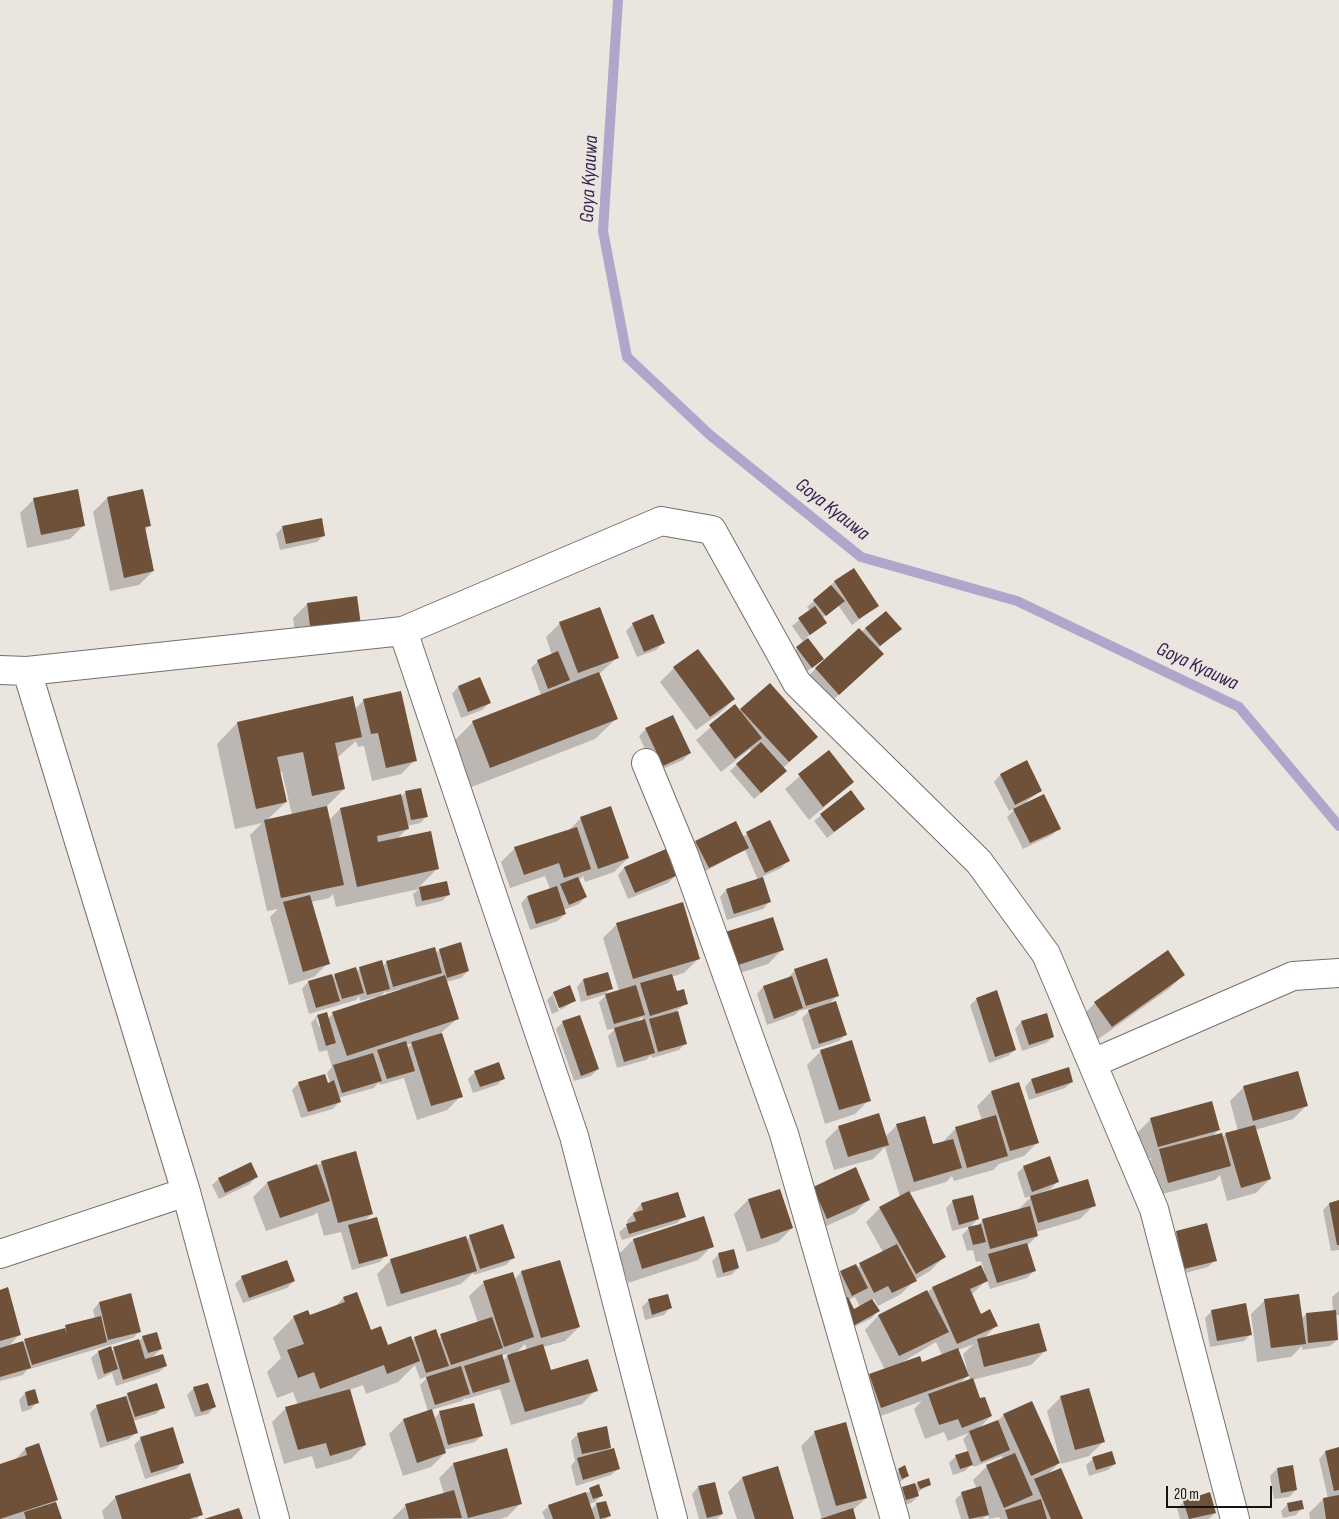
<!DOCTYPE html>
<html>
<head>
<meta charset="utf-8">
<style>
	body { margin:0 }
	#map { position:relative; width:1339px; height:1519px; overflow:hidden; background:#ebe5e0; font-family:"Sofia Sans Condensed",sans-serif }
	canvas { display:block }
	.scale { position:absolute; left:1166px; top:1486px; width:106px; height:22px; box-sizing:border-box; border:2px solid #151311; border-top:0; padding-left:6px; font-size:15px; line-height:18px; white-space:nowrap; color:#151311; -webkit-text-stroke:4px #ebe5e0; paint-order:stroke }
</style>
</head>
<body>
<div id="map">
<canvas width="1339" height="1519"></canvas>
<div class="scale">20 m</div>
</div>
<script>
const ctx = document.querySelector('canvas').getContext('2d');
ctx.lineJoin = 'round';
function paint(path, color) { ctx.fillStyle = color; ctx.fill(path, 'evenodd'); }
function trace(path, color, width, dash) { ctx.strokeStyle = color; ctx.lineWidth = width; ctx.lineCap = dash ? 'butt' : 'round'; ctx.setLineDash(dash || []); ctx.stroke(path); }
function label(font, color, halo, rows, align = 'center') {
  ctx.font = font + ' "Sofia Sans Condensed",sans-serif'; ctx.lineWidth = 5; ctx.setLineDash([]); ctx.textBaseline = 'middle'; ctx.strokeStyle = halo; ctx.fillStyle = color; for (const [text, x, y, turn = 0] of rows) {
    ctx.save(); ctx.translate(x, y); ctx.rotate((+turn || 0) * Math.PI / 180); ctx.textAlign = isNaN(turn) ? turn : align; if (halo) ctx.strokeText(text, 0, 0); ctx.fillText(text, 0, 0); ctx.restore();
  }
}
paint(new Path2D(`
	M142 491 150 525 144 531 153 571 139 585 110 591 93 512 107 498Z
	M34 499 84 525 70 539 27 548 20 513Z
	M283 527 324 535 317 542 280 550 276 534Z
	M853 570 877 606 852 625 838 605 821 619 826 622 806 638 822 659 804 674 790 655 804 643 792 626 810 611 807 607 814 601 834 582Z
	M356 597 297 646 293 618 307 604Z
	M886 612 893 635 877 649 868 668 824 708 802 683 816 668Z
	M560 623 617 658 599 674 616 719 595 739 469 788 452 743 473 722 541 695 531 668 538 661 552 655 546 637Z
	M633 624 663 643 656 650 637 657 626 631Z
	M674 668 734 699 720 713 696 730 660 682Z
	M479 679 489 703 482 710 461 718 452 694 458 687Z
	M770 684 817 736 783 768 779 777 754 799 730 771 752 751 750 749 721 772 696 740 735 706 739 712Z
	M364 700 415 760 401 774 372 781 364 746 358 747 356 741 337 758 344 789 326 807 329 820 340 809 400 797 405 793 420 789 427 816 420 823 407 826V829L396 840 438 868 418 888 446 882 449 894 442 901 416 907 413 894 419 889 336 907 333 894 329 898 311 902 328 963 314 977 289 985 270 917 278 909 267 911 250 835 262 823 235 829 217 744 237 723 354 710ZM279 772H282L292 815 267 820 286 802Z
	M646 729 690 753 683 760 656 772 639 736Z
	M828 752 853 782 809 820 785 789Z
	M1026 762 1041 791 1027 801 1028 803 1059 828 1052 835 1023 849 1007 817 1017 807 1009 811 994 782 1000 775Z
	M850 792 864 809 827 838 814 821Z
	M581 818 628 858 614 872 585 882 583 876 579 880 585 897 579 904 564 910 565 914 558 921 530 930 521 903 527 897 550 889 545 876 510 888 501 862 515 848 568 831Z
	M770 822 788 861 781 868 762 877 769 902 763 909 727 920 720 897 726 890 758 880 745 850 702 873 689 849 696 842 742 837Z
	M665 851 675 876 668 883 628 899 618 875 624 868Z
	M773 918 782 950 768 964 718 980Z
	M617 924 698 959 684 973 671 977 676 993 687 1003 676 1011 686 1043 679 1050 652 1058 651 1055 646 1060 617 1068 608 1036 616 1028 607 1030 599 1002 606 995 619 991 603 938ZM642 1017 643 1021 635 1023Z
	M434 949 436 953 439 950 468 971 461 978 446 982 458 1018 441 1033 461 1096 447 1110 417 1120 404 1078 380 1085 379 1082 374 1088 338 1098 339 1102 333 1109 301 1118 292 1090 299 1083H330L327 1073 332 1067 327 1050 319 1052 311 1023 317 1016 328 1019 333 1013 375 999V997L360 1001 359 996 356 1000 309 1014 302 989 308 982 356 972 360 968 382 967 386 963ZM400 989 401 991 379 998 386 991V993ZM316 1018H319L321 1025 319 1027ZM413 1043 407 1048 406 1045Z
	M795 970 838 995 828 1005 846 1034 839 1041 812 1050 802 1018 812 1008 799 1011 795 1015 767 1025 757 994 763 987 788 978Z
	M1183 975 1170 988 1097 1040 1081 1017 1095 1003Z
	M583 980 611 988 604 995 581 1002 577 987Z
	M554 993 574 1001 561 1010 555 995H553L559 1011 552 1014 547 1000Z
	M977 999 1015 1050 1008 1056 989 1063 970 1005Z
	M1046 1015 1053 1037 1046 1043 1022 1051 1015 1029 1021 1022Z
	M563 1022 598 1069 591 1076 574 1081 556 1029Z
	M821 1051 869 1100 855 1114 825 1124 807 1065Z
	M1068 1069 1072 1082 1065 1088 1029 1100 1025 1087 1031 1080Z
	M475 1072 504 1078 497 1085 473 1093 468 1079Z
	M1019 1083 1038 1142 1024 1156 999 1164 993 1170 954 1181 952 1176 946 1182 909 1193 944 1257 930 1271 915 1280 901 1294 878 1306 874 1299 872 1300 878 1311 872 1318 846 1331 834 1279 841 1272 856 1268 883 1252 866 1222 880 1208 900 1197 885 1147 873 1159 834 1170 825 1141 839 1127 885 1137 897 1125 933 1146 942 1143 956 1128 982 1120 977 1106 991 1092ZM855 1297 860 1307 853 1310 848 1300Z
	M1244 1087 1307 1105 1293 1119 1255 1130 1270 1179 1256 1193 1227 1201 1220 1175 1215 1180 1155 1196 1146 1164 1152 1158 1144 1160 1137 1133 1151 1119 1219 1129 1212 1137 1222 1138 1226 1134 1238 1131 1230 1101Z
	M322 1162 372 1214 363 1222 386 1255 380 1262 352 1270 341 1232 324 1236 317 1212 314 1215 266 1231 253 1197 267 1183 316 1167Z
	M1024 1167 1057 1182 1051 1189 1043 1192V1194L1094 1205 1080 1219 1036 1232 1037 1236 1027 1246 1034 1271 1027 1278 990 1289 987 1280 971 1295 980 1315 996 1326 984 1338 1045 1351 1031 1365 972 1380 979 1400 991 1416 978 1429 997 1421 1004 1415 1059 1463 1047 1475 1081 1519H1000L999 1517 989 1519 988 1515 983 1519H961L955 1500 962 1493 977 1489 973 1480 987 1466 1003 1459 1002 1456 974 1467 972 1464 965 1471 953 1475 949 1463 956 1456 968 1452 963 1439 969 1433 948 1441 944 1432 925 1439 914 1409 922 1401 867 1421 855 1389 869 1376 885 1370 865 1330 878 1316 927 1293 932 1288 985 1273 981 1261 976 1262 973 1250 967 1251 962 1235 971 1226 952 1231 946 1208 953 1201 978 1219 969 1228 977 1226 983 1220 1018 1210 1033 1195 1025 1198 1017 1173ZM936 1342 942 1355 921 1363 896 1366ZM974 1344 963 1354 970 1380 959 1384 969 1375 958 1350Z
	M256 1177 250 1184 219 1199 212 1185 219 1179Z
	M814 1188 869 1199 855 1213 813 1232Z
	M779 1191 792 1228 778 1242 747 1252 734 1214 748 1200Z
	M677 1193 684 1216 677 1223 622 1240 619 1232 628 1225 627 1221 641 1204Z
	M1339 1202V1250L1331 1251 1323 1210 1329 1204Z
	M1176 1232 1215 1260 1208 1267 1178 1275 1170 1238Z
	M470 1236 513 1258 506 1265 474 1275 473 1273 461 1284 387 1307 377 1274 391 1260 466 1241Z
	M633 1240 712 1246 698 1260 628 1283 619 1254Z
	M719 1254 738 1268 731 1275 717 1278 712 1261Z
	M521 1272 579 1327 565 1341 543 1347 550 1371 596 1390 582 1404 511 1425 500 1389 466 1399 465 1398 462 1401 431 1410 434 1419 440 1412 482 1435 475 1442 444 1450 445 1453 431 1467 403 1476 389 1434 403 1420 428 1412 420 1385 429 1376 420 1379 415 1365 398 1382 366 1394 363 1385 349 1390 365 1445 351 1459 316 1469 312 1456 284 1464 272 1422 286 1408 298 1405 293 1392 277 1398 267 1372 281 1358 273 1338 294 1317 310 1316 335 1307 343 1298 356 1294 371 1331 387 1346 411 1341 415 1338H438L478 1323 469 1296 483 1283 512 1274 514 1280ZM525 1344 527 1350 516 1353ZM510 1353 503 1361 501 1356Z
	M242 1277 294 1281 287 1288 243 1303 235 1284Z
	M0 1291 20 1334 8 1347 95 1319 93 1310 99 1303 139 1332 133 1338 27 1370 23 1375 0 1381Z
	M1339 1291V1315H1335L1337 1340 1330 1346 1302 1350V1346L1291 1357 1257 1362 1251 1314 1265 1300 1301 1319 1306 1314 1333 1311 1332 1297Z
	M648 1301 670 1308 664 1315 645 1320 642 1307Z
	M1212 1311 1250 1335 1244 1341 1210 1347 1205 1318Z
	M143 1337 161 1349 150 1359 166 1366 159 1372 116 1386 112 1373 98 1380 91 1358 98 1352 111 1351 138 1342Z
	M194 1388 214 1407 208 1414 195 1417 187 1395Z
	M34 1391 37 1402 31 1409 22 1412 19 1400 25 1393Z
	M128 1394 163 1407 156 1414 133 1421 136 1433 129 1439 100 1448 90 1413 97 1406 124 1398Z
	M1061 1397 1103 1442 1089 1456 1061 1464 1047 1411Z
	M815 1432 866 1498 852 1511 855 1519H822L801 1446Z
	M578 1434 610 1447 606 1451 618 1469 611 1475 576 1486 571 1466 575 1461 571 1441Z
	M141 1438 183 1462 176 1469 145 1479 134 1445Z
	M38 1445 61 1519H0V1465L14 1461 25 1449Z
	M506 1449 521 1503 507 1517 500 1519H392L406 1505 444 1494 439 1478 453 1464Z
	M1339 1449V1519H1310L1309 1513 1323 1499 1328 1498 1319 1459 1325 1452Z
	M1093 1459 1115 1464 1108 1470 1089 1476 1086 1465Z
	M904 1467 908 1476 895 1485 892 1477Z
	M1277 1469 1296 1490 1289 1497 1274 1499 1270 1476Z
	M742 1478 793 1519H737L728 1492Z
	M918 1483 930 1484 917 1493 918 1496 911 1503 900 1506 896 1495 903 1488 914 1486Z
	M599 1486 602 1495 595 1502 589 1504 591 1510 596 1504 609 1516 606 1519H545L542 1512 549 1506 585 1494Z
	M698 1487 722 1514 717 1519H699L692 1494Z
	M116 1497 201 1514 197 1519H104L102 1511Z
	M1184 1502 1215 1513 1209 1519H1180L1177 1508Z
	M1288 1504 1302 1508 1296 1515 1283 1518 1281 1511Z`), '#0003');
trace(new Path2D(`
	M618 0 603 231 627 357 710 435 861 557 1017 601 1239 707 1339 826`), '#b0a6cb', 10);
paint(new Path2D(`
	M78 489 85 526 41 535 33 498Z
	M143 489 151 526 145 527 154 571 124 578 107 497Z
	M322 518 325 536 286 544 282 526Z
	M854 568 879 606 859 619 834 581Z
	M831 585 845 601 826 616 813 600Z
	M357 596 361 625 311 633 307 603Z
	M815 606 827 623 810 635 798 618Z
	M600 607 619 658 578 673 559 622Z
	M886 611 902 629 880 646 865 628Z
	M653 614 665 643 644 652 632 623Z
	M859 628 884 654 839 695 815 668Z
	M808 638 824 659 812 668 796 647Z
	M698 649 735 699 710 717 673 667Z
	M558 651 570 680 548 689 537 660Z
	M599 672 618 719 490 768 472 721Z
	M480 677 491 703 468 712 458 686Z
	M770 683 818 737 789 762 740 709Z
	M401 691 417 761 386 768 378 733 371 734 363 699Z
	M353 696 362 737 335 743 345 789 312 796 303 752 277 757 287 802 256 809 237 722Z
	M735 704 762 738 735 759 709 725Z
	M673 715 691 753 663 766 645 728Z
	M761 742 787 771 761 793 736 764Z
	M829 750 854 782 823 807 798 774Z
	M1027 760 1042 791 1015 805 1000 774Z
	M421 788 428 817 411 820 405 791Z
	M851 790 865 809 834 832 820 814Z
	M401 794 409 829 377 836 378 842 431 831 439 869 357 887 340 808Z
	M1044 794 1061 829 1030 843 1013 809Z
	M327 806 344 885 281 898 264 820Z
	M611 806 629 858 598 869 580 817Z
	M770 820 790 861 765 873 746 832Z
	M736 821 749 848 709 868 695 841Z
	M577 827 591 869 564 878 559 863 524 875 514 847Z
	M666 849 676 876 635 893 624 867Z
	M578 877 587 897 569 905 560 884Z
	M763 877 771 902 734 914 726 889Z
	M447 881 450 895 422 901 419 887Z
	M557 886 566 914 536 924 527 896Z
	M310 895 330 964 303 972 283 902Z
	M683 902 700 959 633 979 616 923Z
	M773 917 784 950 732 967 722 933Z
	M461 942 469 971 447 978 439 949Z
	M435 947 442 973 393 987 386 961Z
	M1168 950 1185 975 1112 1027 1094 1002Z
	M827 958 839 996 806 1006 794 969Z
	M382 960 390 989 367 995 359 967Z
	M356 967 364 993 342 999 334 974Z
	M608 972 613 989 587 996 583 979Z
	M332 974 340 1001 316 1008 308 981Z
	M672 974 677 991 684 989 688 1004 650 1016 640 983Z
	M445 975 459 1019 347 1056 332 1012Z
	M792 976 803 1008 774 1019 763 986Z
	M570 985 576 1001 559 1008 553 992Z
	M636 985 645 1015 614 1024 605 994Z
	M997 990 1016 1050 995 1057 976 998Z
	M836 1001 847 1035 819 1044 808 1010Z
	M678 1011 687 1044 658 1052 649 1019Z
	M327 1012 336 1043 326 1046 317 1015Z
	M1047 1013 1054 1037 1029 1045 1021 1021Z
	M580 1015 599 1069 581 1076 562 1021Z
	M645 1019 655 1053 624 1062 614 1028Z
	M442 1033 463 1097 431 1106 411 1042Z
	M852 1040 871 1101 839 1110 820 1050Z
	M406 1041 415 1071 387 1079 377 1050Z
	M373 1053 382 1081 342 1093 333 1065Z
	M499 1062 505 1079 480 1087 474 1071Z
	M1069 1067 1073 1082 1036 1094 1031 1079Z
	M1298 1071 1308 1106 1253 1121 1243 1086Z
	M325 1074 328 1083 334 1080 341 1102 308 1112 298 1082Z
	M1019 1082 1039 1143 1010 1151 991 1091Z
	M1212 1101 1220 1130 1158 1147 1150 1118Z
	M879 1113 889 1145 848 1157 838 1126Z
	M996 1115 1008 1156 967 1168 955 1127Z
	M925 1116 933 1144 953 1139 962 1168 914 1182 896 1124Z
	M1255 1125 1271 1179 1241 1188 1225 1133Z
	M1222 1133 1231 1166 1168 1183 1159 1149Z
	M356 1151 373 1214 338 1223 321 1161Z
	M1050 1156 1059 1182 1032 1192 1023 1166Z
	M251 1162 258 1177 225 1193 218 1178Z
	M317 1164 330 1201 280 1218 267 1182Z
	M856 1167 870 1200 827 1219 813 1187Z
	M1088 1179 1096 1206 1038 1223 1030 1196Z
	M780 1189 793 1228 761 1239 748 1199Z
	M909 1191 946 1257 916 1274 879 1207Z
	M678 1192 686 1217 629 1234 626 1224 636 1221 633 1213 643 1210 641 1203Z
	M973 1195 979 1219 959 1225 952 1200Z
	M1339 1200V1245H1337L1329 1203Z
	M1030 1206 1038 1236 990 1249 982 1219Z
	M704 1216 714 1247 642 1269 633 1239Z
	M377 1217 388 1256 359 1264 348 1225Z
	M1207 1223 1217 1261 1184 1269 1176 1231Z
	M503 1224 515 1258 480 1269 469 1235Z
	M981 1224 986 1242 973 1245 968 1227Z
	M466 1236 477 1271 401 1294 390 1259Z
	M1027 1243 1036 1271 997 1283 988 1254Z
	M897 1244 917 1281 892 1293 888 1286 874 1293 859 1263Z
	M734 1249 739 1268 723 1273 718 1253Z
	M287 1260 295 1281 249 1298 241 1276Z
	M560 1260 580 1327 541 1338 521 1271Z
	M856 1264 868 1288 852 1296 840 1271Z
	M981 1265 988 1281 970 1289 981 1314 990 1309 998 1326 957 1344 932 1287Z
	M513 1272 534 1337 504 1347 483 1281Z
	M8 1287 21 1335 0 1341V1290Z
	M927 1290 949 1332 899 1356 878 1315Z
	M357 1292 371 1330 381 1326 388 1345 411 1336 420 1361 387 1374 384 1365 320 1389 314 1372 298 1378 287 1350 304 1344 293 1316 308 1310 310 1315 345 1302 343 1297Z
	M131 1293 141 1332 108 1340 99 1302Z
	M668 1294 672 1308 652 1315 648 1299Z
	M1299 1294 1306 1344 1271 1348 1264 1299Z
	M848 1297 854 1309 872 1299 880 1311 853 1326 840 1301Z
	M1246 1303 1252 1335 1217 1341 1211 1310Z
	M1336 1310 1338 1340 1308 1343 1306 1313Z
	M101 1316 107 1342 32 1365 24 1339 65 1328 67 1335 65 1325Z
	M492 1317 503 1348 451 1365 440 1334Z
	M1039 1323 1047 1351 984 1367 977 1339Z
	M436 1329 449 1366 426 1373 414 1337Z
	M157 1332 162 1349 148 1353 142 1336Z
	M139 1339 145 1359 163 1354 167 1366 123 1380 113 1347Z
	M23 1341 31 1368 0 1377V1348Z
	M543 1344 551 1370 588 1359 598 1391 525 1412 507 1355Z
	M111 1346 118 1369 104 1374 98 1351Z
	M958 1348 969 1376 881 1408 869 1374 920 1356 922 1362Z
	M502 1354 510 1382 473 1393 464 1366Z
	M461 1366 470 1394 435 1405 426 1377Z
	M973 1378 980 1398 985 1397 992 1416 962 1428 958 1419 939 1425 928 1394Z
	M157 1383 165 1408 135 1417 127 1393Z
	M208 1383 216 1407 201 1412 193 1387Z
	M1089 1388 1105 1442 1075 1450 1060 1396Z
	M35 1389 39 1403 28 1406 25 1392Z
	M350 1389 366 1445 330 1456 326 1443 298 1450 285 1407Z
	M126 1396 138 1433 107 1442 96 1405Z
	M1032 1401 1060 1463 1031 1476 1003 1414Z
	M474 1403 483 1436 448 1445 439 1411Z
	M432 1409 446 1453 417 1463 403 1419Z
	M998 1420 1010 1450 981 1462 969 1431Z
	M846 1422 867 1498 836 1506 814 1431Z
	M607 1426 611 1448 582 1454 577 1433Z
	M173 1427 184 1463 151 1473 140 1437Z
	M39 1443 58 1500 0 1519V1464L27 1455 25 1448Z
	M1339 1447V1490L1334 1491 1325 1451Z
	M507 1448 522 1504 468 1518 453 1463Z
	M614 1448 620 1469 583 1480 577 1458Z
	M968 1451 973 1465 960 1469 955 1455Z
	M1112 1451 1116 1464 1096 1470 1092 1457Z
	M1015 1453 1033 1495 1004 1508 986 1465Z
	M905 1465 909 1476 902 1479 898 1469Z
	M1293 1465 1297 1490 1281 1493 1277 1468Z
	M778 1466 794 1519H755L742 1477Z
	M1061 1468 1083 1519H1051L1034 1479Z
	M190 1473 203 1515 189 1519H122L115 1496Z
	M929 1478 931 1485 920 1489 917 1482Z
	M715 1482 723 1514 707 1518 698 1486Z
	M915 1483 919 1496 906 1500 902 1487Z
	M599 1484 603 1496 593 1499 589 1488Z
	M981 1486 989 1515 969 1519 961 1492Z
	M454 1490 462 1518 409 1519 405 1504Z
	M586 1492 595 1519H553L548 1505Z
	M1210 1492 1216 1513 1189 1519 1183 1501Z
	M1339 1495V1519H1326L1323 1498Z
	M1041 1499 1047 1519H1008L1005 1510Z
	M1302 1500 1304 1509 1289 1512 1287 1503Z
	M606 1501 611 1516 600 1519 596 1503Z
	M56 1502 62 1519H26L24 1512Z
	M239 1508 243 1519H204Z
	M853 1508 856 1519H820Z`), '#6e5138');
const street = new Path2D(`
	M403 631 574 1136 673 1519
	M0 670 27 671 403 631 661 521 712 530 797 683 979 862 1046 954 1154 1209 1235 1519
	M27 671 186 1192 275 1519
	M646 763 684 855 784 1134 895 1519
	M1093 1063 1293 976 1339 973
	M0 1254 186 1192`);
trace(street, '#75706c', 30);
trace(street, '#fff', 28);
label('italic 20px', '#311f4e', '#ebe5e0', [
	["Goya Kyauwa",590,179,-87],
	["Goya Kyauwa",832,510,38],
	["Goya Kyauwa",1197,667,25]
]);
</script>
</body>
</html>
